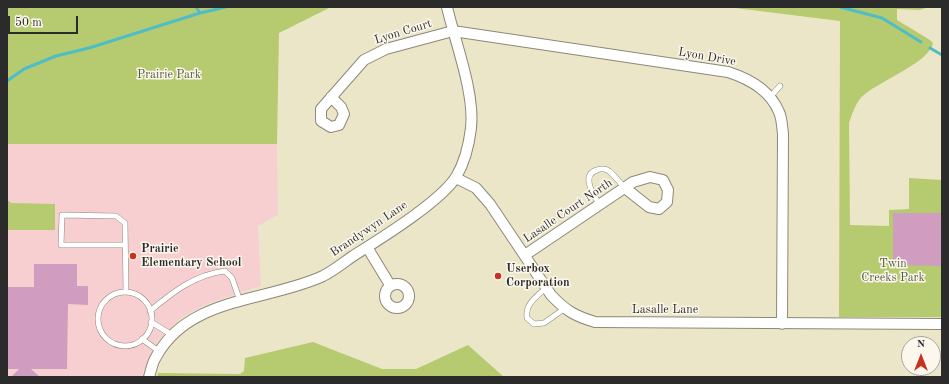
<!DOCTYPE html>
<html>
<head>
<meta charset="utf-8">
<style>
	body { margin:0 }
	#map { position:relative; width:949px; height:384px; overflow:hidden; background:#ece6c8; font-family:"Old Standard TT",serif }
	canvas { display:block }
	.frame { position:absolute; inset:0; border:8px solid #2b2b2b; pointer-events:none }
	.north { position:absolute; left:901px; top:336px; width:40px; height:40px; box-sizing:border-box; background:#fbf7ec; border:1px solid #a8a59f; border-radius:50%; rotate:0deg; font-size:11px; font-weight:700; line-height:16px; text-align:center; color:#2b2b2b }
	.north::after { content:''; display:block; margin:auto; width:14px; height:18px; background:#c8321e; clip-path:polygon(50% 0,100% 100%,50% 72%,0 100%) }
	.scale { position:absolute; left:8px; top:16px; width:70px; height:18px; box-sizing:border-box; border:2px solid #2b2b2b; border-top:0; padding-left:5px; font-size:12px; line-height:14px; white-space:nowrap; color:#2b2b2b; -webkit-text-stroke:3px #fbf7ec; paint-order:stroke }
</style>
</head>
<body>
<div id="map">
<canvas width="949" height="384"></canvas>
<div class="frame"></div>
<div class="north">N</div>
<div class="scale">50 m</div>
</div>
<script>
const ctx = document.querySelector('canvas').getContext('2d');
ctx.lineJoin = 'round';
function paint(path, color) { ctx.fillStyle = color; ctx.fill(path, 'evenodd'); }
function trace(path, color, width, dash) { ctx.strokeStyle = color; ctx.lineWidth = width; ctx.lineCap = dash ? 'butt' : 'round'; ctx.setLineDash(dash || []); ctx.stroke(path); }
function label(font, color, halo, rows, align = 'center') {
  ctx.font = font + ' "Old Standard TT",serif'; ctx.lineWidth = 3; ctx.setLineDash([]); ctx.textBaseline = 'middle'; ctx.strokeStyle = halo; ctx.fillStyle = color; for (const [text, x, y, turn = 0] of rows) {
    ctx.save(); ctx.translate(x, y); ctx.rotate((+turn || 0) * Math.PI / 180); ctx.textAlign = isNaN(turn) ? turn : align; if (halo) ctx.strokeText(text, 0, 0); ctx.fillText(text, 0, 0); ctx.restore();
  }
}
paint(new Path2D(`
	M7 144H277L278 215 258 226 261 286 209 303 182 317 158 341 141 377H7Z`), '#f7cfd1');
paint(new Path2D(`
	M7 7H331L279 33 277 144H7Z
	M727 7H929L920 10 897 9V20L930 40 933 43C931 61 879 82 865 94 856 101 853 112 849 123L850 225 889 226V210L909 209V178L942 180V317H839L840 21Z
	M7 200 11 203 55 204V230H7Z
	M313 342 382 369H416L468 345 504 377H157L158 373 240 374 244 371 245 358Z`), '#b6cb6f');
trace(new Path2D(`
	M196 7 200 13
	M840 7 882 18 921 42
	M930 48 942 55
	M7 81 24 69 56 56 89 48 200 13 226 7`), '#4fbdc6', 3);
paint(new Path2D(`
	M893 213H942V266L893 265Z
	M34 264H77V286H88V305L68 304 67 369H31L40 377H11L19 369H7V287H34Z`), '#d09cc0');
const service = new Path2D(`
	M770 97 780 86
	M599 204C594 195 580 175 597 170 601 168 606 169 609 171 615 176 620 183 625 188
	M125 245H61L62 215 116 216 125 223 126 292
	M546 288C536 297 525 304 527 318L534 324 544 323 564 309
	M98 319a27 27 0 1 1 54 0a27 27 0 1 1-54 0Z
	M150 311C173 292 194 275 225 271L232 278 240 301
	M151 322 172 335
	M142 339 160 352`);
const minor = new Path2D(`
	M331 97 341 107 344 114 339 125 331 127 321 121V109L364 60 386 49 453 31 728 72C750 79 770 90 779 112 782 118 782 127 783 134L782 324
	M456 178 476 188 490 204 551 295C566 311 575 316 595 322L942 324
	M367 247 390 285
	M525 255 633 182 650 177 663 180 668 190 667 202 659 209 649 207 625 188
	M385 296a12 12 0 1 1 24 0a12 12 0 1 1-24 0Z
	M149 377C151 371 152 363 156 357 189 296 267 302 323 276 333 271 343 263 353 256 380 239 440 202 456 177 465 162 469 145 471 128 475 93 455 42 447 7`);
trace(service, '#8c887a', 6);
trace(minor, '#8c887a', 12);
trace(service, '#fff', 5);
trace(minor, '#fff', 10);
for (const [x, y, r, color] of [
	[133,256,4,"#c8321e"],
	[498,276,4,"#c8321e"]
]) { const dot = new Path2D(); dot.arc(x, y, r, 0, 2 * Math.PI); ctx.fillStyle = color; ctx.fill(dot); trace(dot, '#fbf7ec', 1.5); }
label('12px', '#2b2b2b', '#fbf7ec', [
	["Lyon Court",403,32,-17],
	["Lyon Drive",707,57,10],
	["Lasalle Court North",568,211,-34],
	["Brandywyn Lane",369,229,-34],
	["Lasalle Lane",665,310]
]);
label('12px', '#555b3f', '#fbf7ec', [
	["Prairie Park",169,75],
	["Twin",893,264],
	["Creeks Park",893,278]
]);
label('bold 12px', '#2b2b2b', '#fbf7ec', [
	["Prairie",141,249],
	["Elementary School",141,263],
	["Userbox",506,269],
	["Corporation",506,283]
], 'left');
</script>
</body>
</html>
